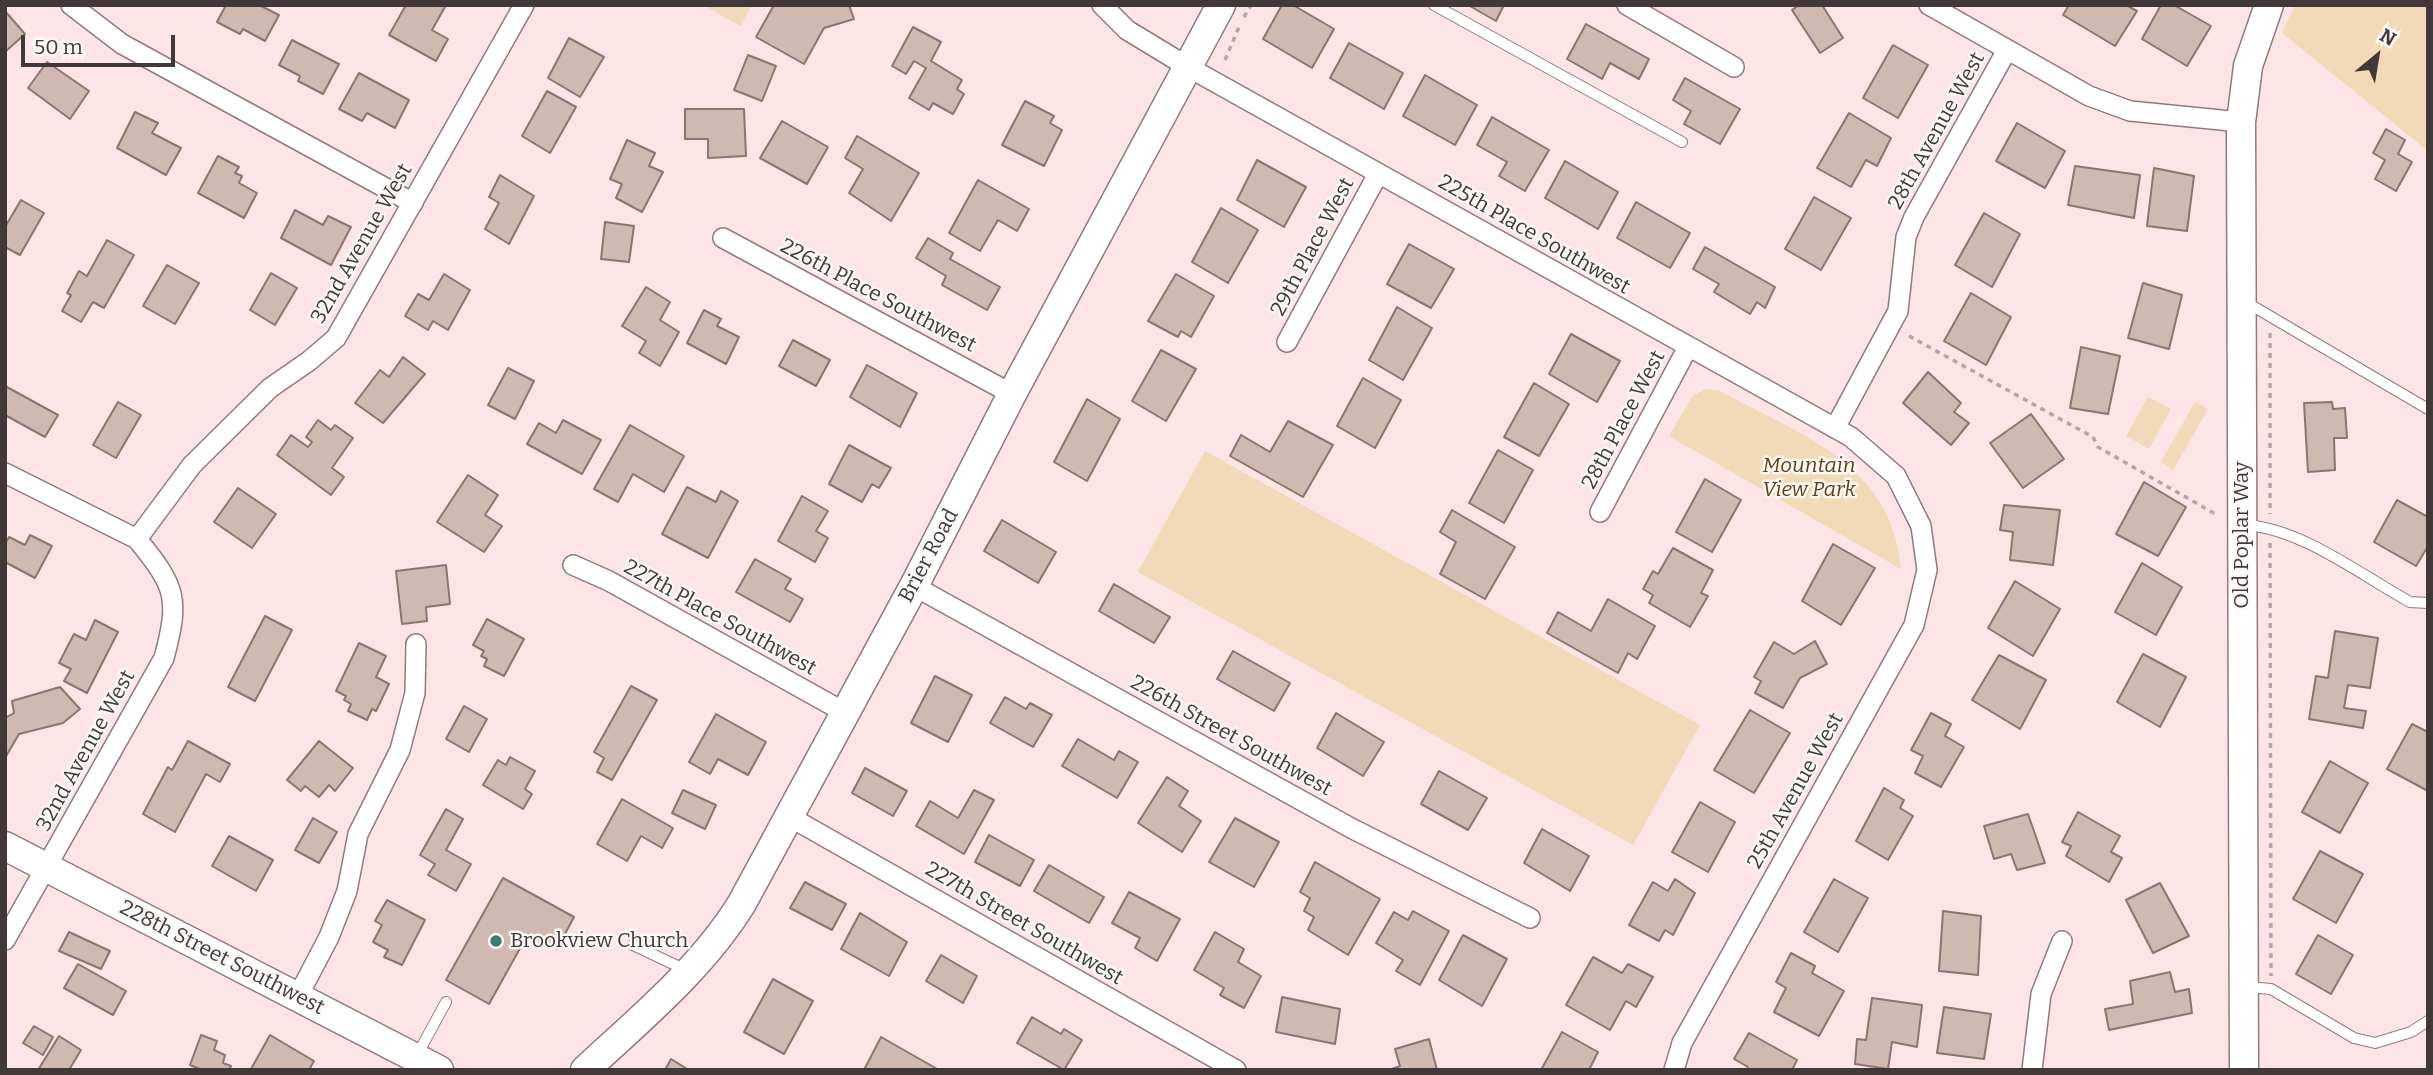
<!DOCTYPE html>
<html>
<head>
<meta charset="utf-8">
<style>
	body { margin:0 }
	#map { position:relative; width:2433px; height:1075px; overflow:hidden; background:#fde4e7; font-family:Bitter,serif }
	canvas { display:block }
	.frame { position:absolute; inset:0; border:7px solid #423839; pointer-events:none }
	.north { position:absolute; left:2342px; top:21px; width:70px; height:70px; -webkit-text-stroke:5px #fcf7f7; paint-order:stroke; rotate:30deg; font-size:19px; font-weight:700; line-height:28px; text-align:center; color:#423839 }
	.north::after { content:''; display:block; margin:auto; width:24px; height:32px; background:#423839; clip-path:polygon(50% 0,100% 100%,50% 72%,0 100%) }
	.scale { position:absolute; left:21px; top:35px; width:154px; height:32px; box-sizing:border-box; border:4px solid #423839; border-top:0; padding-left:9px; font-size:21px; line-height:24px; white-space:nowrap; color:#423839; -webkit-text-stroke:5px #fcf7f7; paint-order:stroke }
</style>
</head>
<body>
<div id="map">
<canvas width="2433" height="1075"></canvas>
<div class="frame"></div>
<div class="north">N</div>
<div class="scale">50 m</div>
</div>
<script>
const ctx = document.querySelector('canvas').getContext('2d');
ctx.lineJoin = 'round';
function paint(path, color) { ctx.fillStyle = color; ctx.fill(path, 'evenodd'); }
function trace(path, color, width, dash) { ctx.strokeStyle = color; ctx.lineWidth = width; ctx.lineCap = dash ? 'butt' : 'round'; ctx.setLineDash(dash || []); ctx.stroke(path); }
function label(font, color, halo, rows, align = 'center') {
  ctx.font = font + ' Bitter,serif'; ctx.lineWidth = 5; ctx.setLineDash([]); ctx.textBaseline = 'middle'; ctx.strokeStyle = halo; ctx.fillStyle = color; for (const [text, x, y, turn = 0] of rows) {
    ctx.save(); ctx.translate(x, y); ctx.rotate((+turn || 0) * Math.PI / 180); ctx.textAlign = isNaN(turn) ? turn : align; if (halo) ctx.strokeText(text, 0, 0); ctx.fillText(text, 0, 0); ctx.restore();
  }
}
paint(new Path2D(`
	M703 5H752L740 26Z
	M2295 5H2428V151L2282 33Z
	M1705 389 1718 390C1800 435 1892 463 1901 569L1669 436 1692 397Z
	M2148 397 2171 409 2149 449 2126 436Z
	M2195 402 2208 409 2173 470 2161 462Z
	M1205 451 1700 725 1633 845 1138 572Z`), '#f2d9b8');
const building = new Path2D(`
	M226 5H259L279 15 265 41 243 29 240 34 217 22Z
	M406 5H446L432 30 448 39 436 61 389 35Z
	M774 5H849L854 19 824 28 804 64 756 37Z
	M1282 5H1293L1334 29 1312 68 1263 39Z
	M1468 5H1504L1496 21Z
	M1799 5H1822L1843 38 1820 53 1792 10Z
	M2069 5H2126L2137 11 2115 46 2063 15Z
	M2161 5H2174L2211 26 2187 66 2142 39Z
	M5 11 25 34 5 52Z
	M1586 24 1649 59 1639 79 1610 63 1602 79 1567 59Z
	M913 27 941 42 931 61 962 80 957 89 964 94 953 114 933 103 929 110 909 98 926 68 914 61 906 74 892 66Z
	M569 38 604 57 580 97 548 78Z
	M292 40 339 64 323 94 298 81 300 76 279 65Z
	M1349 43 1403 73 1384 109 1330 78Z
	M1893 45 1928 65 1898 118 1863 98Z
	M748 55 776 66 762 101 734 90Z
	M47 62 89 91 70 119 28 88Z
	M359 73 409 100 395 128 367 113 362 121 339 109Z
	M1425 75 1477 105 1455 145 1403 116Z
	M1685 78 1740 109 1720 144 1684 124 1691 111 1673 100Z
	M547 91 576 107 550 153 522 136Z
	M1025 101 1054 116 1050 123 1062 130 1044 166 1002 145Z
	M685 109H744L746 156 708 158V139H685Z
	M135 112 158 123 152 133 181 148 166 175 117 148Z
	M1849 113 1891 138 1877 166 1866 160 1851 187 1817 168Z
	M1492 117 1549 150 1525 191 1499 176 1507 162 1477 145Z
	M782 121 828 147 807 184 760 158Z
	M2017 123 2065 151 2045 188 1996 161Z
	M2386 129 2405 140 2398 154 2412 162 2396 191 2375 179 2385 160 2373 153Z
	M857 136 919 173 891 221 849 193 863 169 845 158Z
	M627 140 655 153 649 166 663 172 642 212 616 198 622 184 610 179Z
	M218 156 239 167 235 173 242 176 239 183 257 193 244 218 198 193Z
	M1257 160 1306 187 1284 227 1237 200Z
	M1565 161 1618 192 1598 229 1545 198Z
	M2075 166 2140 175 2134 218 2068 205Z
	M2154 168 2194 176 2187 231 2147 226Z
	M500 175 534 196 509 244 485 229 499 203 489 197Z
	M978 180 1029 209 1017 231 998 220 980 251 949 233Z
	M1814 197 1851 218 1821 270 1785 249Z
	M21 200 44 213 20 255 5 247V227Z
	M1636 202 1690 233 1670 268 1617 238Z
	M1221 208 1258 230 1228 283 1192 262Z
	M295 210 323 225 328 216 351 227 331 265 281 238Z
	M1984 213 2020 234 1992 287 1955 265Z
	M605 222 634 226 629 262 601 259Z
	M928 238 953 253 950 259 1000 287 987 310 942 285 946 276 916 258Z
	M107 240 134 255 104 308 93 302 81 322 62 311 71 295 67 293 79 271 87 276Z
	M1409 244 1454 269 1431 308 1387 284Z
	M1705 247 1775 287 1765 308 1757 302 1750 314 1714 292 1719 284 1693 269Z
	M167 265 199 283 175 324 143 306Z
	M271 273 297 288 275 325 250 310Z
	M444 274 470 290 448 330 433 321 428 330 405 316 418 294 429 300Z
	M1176 274 1214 296 1191 337 1181 331 1178 337 1148 321Z
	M2143 283 2182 295 2169 349 2128 338Z
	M646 287 670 302 660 320 679 332 660 366 639 353 646 341 622 326Z
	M1971 293 2011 317 1986 365 1944 341Z
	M1397 307 1432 328 1403 380 1369 360Z
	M704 310 721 319 717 326 739 337 726 364 687 343Z
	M1571 334 1620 361 1597 402 1549 374Z
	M793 340 830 360 816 386 779 366Z
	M2081 347 2120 356 2108 414 2070 408Z
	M1161 350 1196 369 1166 421 1132 401Z
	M403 357 425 374 383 423 355 403 380 370 389 377Z
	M867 365 917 393 900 427 850 397Z
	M508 368 534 381 515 419 488 405Z
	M1928 372 1961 403 1954 412 1969 423 1951 445 1903 403Z
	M1363 378 1401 400 1375 448 1337 426Z
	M1534 383 1569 404 1539 456 1504 437Z
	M5 386 58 415 45 437 5 415Z
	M1087 399 1120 419 1087 481 1054 462Z
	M118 402 141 415 116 458 93 445Z
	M2332 402 2333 409 2345 408 2347 438H2334L2335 470 2308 472 2304 403Z
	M2031 414 2064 459 2023 488 1990 443Z
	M318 420 331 430 335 425 353 438 332 468 344 477 331 495 277 455 291 435 308 447 312 442 306 437Z
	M563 420 601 440 582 474 527 444 539 423 556 433Z
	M1288 421 1333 445 1303 497 1230 456 1241 435 1270 452Z
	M630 425 684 456 664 492 633 474 618 502 594 489Z
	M849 445 891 468 879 488 872 484 862 502 829 484Z
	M1498 450 1533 470 1504 523 1469 503Z
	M468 475 498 495 485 515 502 526 484 552 437 522Z
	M1705 479 1741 500 1712 552 1676 532Z
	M2144 482 2186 507 2158 556 2116 534Z
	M687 487 716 502 721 491 738 501 708 558 662 534Z
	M238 488 276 514 252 548 214 522Z
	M802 496 828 511 816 531 828 538 815 562 778 541Z
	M2397 500 2428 517V546L2416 566 2374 542Z
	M2004 505 2060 510 2053 565 2010 560 2013 532 2000 530Z
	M1452 510 1515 547 1485 599 1440 574 1456 542 1440 532Z
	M1002 520 1056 552 1038 583 984 551Z
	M30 535 52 546 35 578 5 562V544L9 537 25 545Z
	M1833 544 1875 568 1841 625 1802 601Z
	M1673 548 1713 570 1701 593 1708 596 1690 627 1649 603 1653 595 1643 589 1653 571 1658 574Z
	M755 559 791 579 785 589 803 599 790 622 736 592Z
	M2142 563 2182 587 2156 635 2115 612Z
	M446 565 450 604 426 607 427 621 402 624 396 571Z
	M2015 581 2060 609 2033 656 1988 628Z
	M1114 584 1170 617 1154 643 1099 611Z
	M1608 599 1655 626 1637 659 1628 653 1618 673 1547 633 1558 612 1591 631Z
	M265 616 292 630 255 701 228 687Z
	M487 619 524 639 504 676 484 666 487 659 481 656 484 651 473 645Z
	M95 620 118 632 87 693 64 681 71 669 59 663 74 634 86 640Z
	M2335 631 2378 638 2370 688 2348 685 2344 708 2366 711 2363 728 2309 719 2316 676 2328 678Z
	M1815 641 1827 664 1800 678 1783 708 1755 693 1761 681 1754 677 1774 642 1794 654Z
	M359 643 386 656 376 677 389 684 376 711 372 709 367 720 348 711 351 704 344 700 346 696 336 691Z
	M1233 651 1290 683 1274 711 1217 679Z
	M2143 654 2186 677 2160 727 2117 702Z
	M1999 655 2046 680 2020 729 1972 700Z
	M935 676 972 695 948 742 911 723Z
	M631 686 657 700 612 780 597 772 604 758 594 752Z
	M60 687 80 709 63 723 19 734 5 758V718L14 713 12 701Z
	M1005 697 1026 709 1030 703 1052 715 1033 747 990 723Z
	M464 706 487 719 469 752 446 739Z
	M1750 710 1790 733 1754 793 1714 770Z
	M1336 713 1384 742 1363 776 1317 748Z
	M1931 713 1951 724 1945 736 1964 747 1941 787 1915 773 1923 756 1911 750Z
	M716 714 766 742 748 775 718 759 710 774 689 762Z
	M2412 724 2428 732V791L2387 769Z
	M1078 739 1114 760 1119 751 1138 762 1117 798 1062 766Z
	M188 741 230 764 220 782 206 774 175 832 143 814 168 767 172 770Z
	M319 741 353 768 335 791 329 785 319 797 305 786 301 791 287 780Z
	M510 757 535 771 525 789 532 794 523 809 483 785 498 760 506 765Z
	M2330 761 2368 783 2340 833 2302 812Z
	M865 768 907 791 893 816 852 793Z
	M1439 771 1487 798 1468 830 1421 804Z
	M1167 777 1188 791 1179 806 1201 821 1182 852 1138 823Z
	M1884 788 1904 800 1900 808 1913 816 1888 860 1856 841Z
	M683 790 716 805 705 829 672 813Z
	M974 790 994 800 964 854 916 826 930 801 958 818Z
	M622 799 673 828 662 848 641 836 627 861 597 844Z
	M1700 802 1735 822 1708 872 1672 852Z
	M446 809 463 819 446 850 471 864 456 891 428 875 435 864 420 855Z
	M2078 812 2120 836 2111 852 2122 858 2109 882 2066 856 2071 846 2062 842Z
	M2028 814 2045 863 2017 870 2011 854 1994 859 1984 826Z
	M313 818 337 832 319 863 295 850Z
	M1235 818 1279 842 1254 887 1209 862Z
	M1542 829 1589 856 1570 891 1524 863Z
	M989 835 1034 860 1020 886 975 862Z
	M229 836 273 860 256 891 212 866Z
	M2320 851 2363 874 2336 923 2293 899Z
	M1315 862 1380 899 1348 955 1308 930 1314 917 1304 911 1310 898 1300 892Z
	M1049 865 1104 897 1089 923 1034 891Z
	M503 878 574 917 557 949 528 934 489 1004 446 980Z
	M1675 879 1695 893 1673 935 1665 930 1659 941 1629 925 1653 882 1668 891Z
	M1834 879 1868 898 1838 952 1804 932Z
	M805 882 846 904 832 930 790 908Z
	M2160 883 2189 936 2153 953 2126 900Z
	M1129 892 1180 919 1157 961 1135 948 1140 938 1112 923Z
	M387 900 425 920 402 965 384 957 388 950 373 942 382 925 375 921Z
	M1413 911 1449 931 1420 985 1396 971 1403 960 1376 943 1394 912 1408 920Z
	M1943 911 1981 916 1978 975 1939 971Z
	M860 913 907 942 889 976 841 949Z
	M69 932 110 951 101 969 59 951Z
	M1215 932 1244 949 1238 962 1261 976 1244 1008 1220 995 1224 988 1194 970Z
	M1463 935 1507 959 1482 1006 1439 980Z
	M2318 935 2353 955 2331 994 2296 974Z
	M1791 953 1815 966 1812 973 1844 991 1819 1036 1774 1012 1786 988 1776 982Z
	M941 955 977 976 963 1003 926 981Z
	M1593 957 1622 973 1628 964 1653 977 1636 1007 1626 1001 1610 1030 1566 1005Z
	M78 964 126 991 113 1015 64 988Z
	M2170 972 2175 992 2189 989 2192 1013 2109 1030 2105 1009 2133 1004 2130 981Z
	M773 979 813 1001 784 1054 744 1032Z
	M1282 997 1340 1009 1335 1044 1276 1032Z
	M1872 998 1922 1005 1917 1047 1892 1042 1888 1069 1855 1064 1857 1039 1866 1040Z
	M1944 1007 1991 1014 1984 1059 1937 1053Z
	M1032 1017 1061 1034 1064 1029 1082 1040 1064 1070 1017 1043Z
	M34 1026 53 1037 43 1055 23 1043Z
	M1562 1032 1598 1052 1589 1070H1541Z
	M1749 1033 1797 1060 1792 1070H1746L1748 1067 1734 1059Z
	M201 1035 217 1041 214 1050 225 1055 223 1063 231 1066 229 1070H202L190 1065Z
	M270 1035 314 1061 309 1070 251 1069Z
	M59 1036 81 1050 69 1070H38Z
	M881 1037 939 1070H864Z
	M1429 1039 1437 1070H1389L1400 1066 1395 1049Z
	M671 1059 689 1070H665Z`);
paint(building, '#cfb9b0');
trace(building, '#8a766e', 2);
const lane = new Path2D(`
	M1434 5 1682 142
	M2244 301 2428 409
	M2246 525C2302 529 2361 575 2410 602L2428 603
	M633 945 686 970
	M2248 987 2271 989 2354 1038 2375 1043 2411 1032 2428 1021
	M416 1057 446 1002`);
const street = new Path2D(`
	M71 5 122 44 413 203
	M1102 5 1127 30 1188 67 1851 437 1896 476 1921 526 1927 570 1914 625 1682 1043 1674 1070
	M1627 5 1734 67
	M1929 5 2089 96 2130 111 2241 122
	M723 238 1012 394
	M1287 342 1378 174
	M1835 428 1898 311 1906 237 1914 217 2007 50
	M5 473 137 539
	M1600 512 1687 349
	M573 565 609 581 844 712
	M914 586 1351 828 1530 918
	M790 817 1236 1070
	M5 940 164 658C180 598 176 587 137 539L192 465 270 388 309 361 336 338 524 5
	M297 998 329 937 347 891 358 834 400 750 415 693 416 644
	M2032 1070 2041 994 2062 941`);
const secondary = new Path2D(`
	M5 846 439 1070
	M585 1070C640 1019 703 967 742 903L914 586 1012 394 1221 5
	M2244 1070 2241 122 2248 66 2269 5`);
trace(lane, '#917a7d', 12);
trace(street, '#917a7d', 22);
trace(secondary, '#917a7d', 31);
trace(new Path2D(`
	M1244 17 1251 5
	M1225 60 1239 27
	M2270 333V514
	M1909 336 2093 437 2098 447 2217 515
	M2270 543 2271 976`), '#b7a4a6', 3.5, [5, 5]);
trace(lane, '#fff', 10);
trace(street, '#fff', 19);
trace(secondary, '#fff', 28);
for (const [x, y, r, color] of [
	[496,941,7,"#3c7d6d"]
]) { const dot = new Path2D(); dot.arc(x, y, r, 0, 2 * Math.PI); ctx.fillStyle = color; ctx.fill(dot); trace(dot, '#fcf7f7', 2.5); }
label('21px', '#423839', '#fcf7f7', [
	["28th Avenue West",1937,131,-61],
	["225th Place Southwest",1534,235,30],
	["32nd Avenue West",362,244,-60],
	["29th Place West",1313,247,-62],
	["226th Place Southwest",878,296,28],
	["28th Place West",1624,420,-62],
	["Old Poplar Way",2242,535,-90],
	["Brier Road",929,556,-62],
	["227th Place Southwest",720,618,29],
	["226th Street Southwest",1231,736,29],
	["32nd Avenue West",86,751,-61],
	["25th Avenue West",1796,791,-61],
	["227th Street Southwest",1024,924,30],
	["228th Street Southwest",222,958,27]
]);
label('italic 21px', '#614312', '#fcf7f7', [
	["Mountain",1809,466],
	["View Park",1809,490]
]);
label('21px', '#423839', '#fcf7f7', [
	["Brookview Church",510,941]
], 'left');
</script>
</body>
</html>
